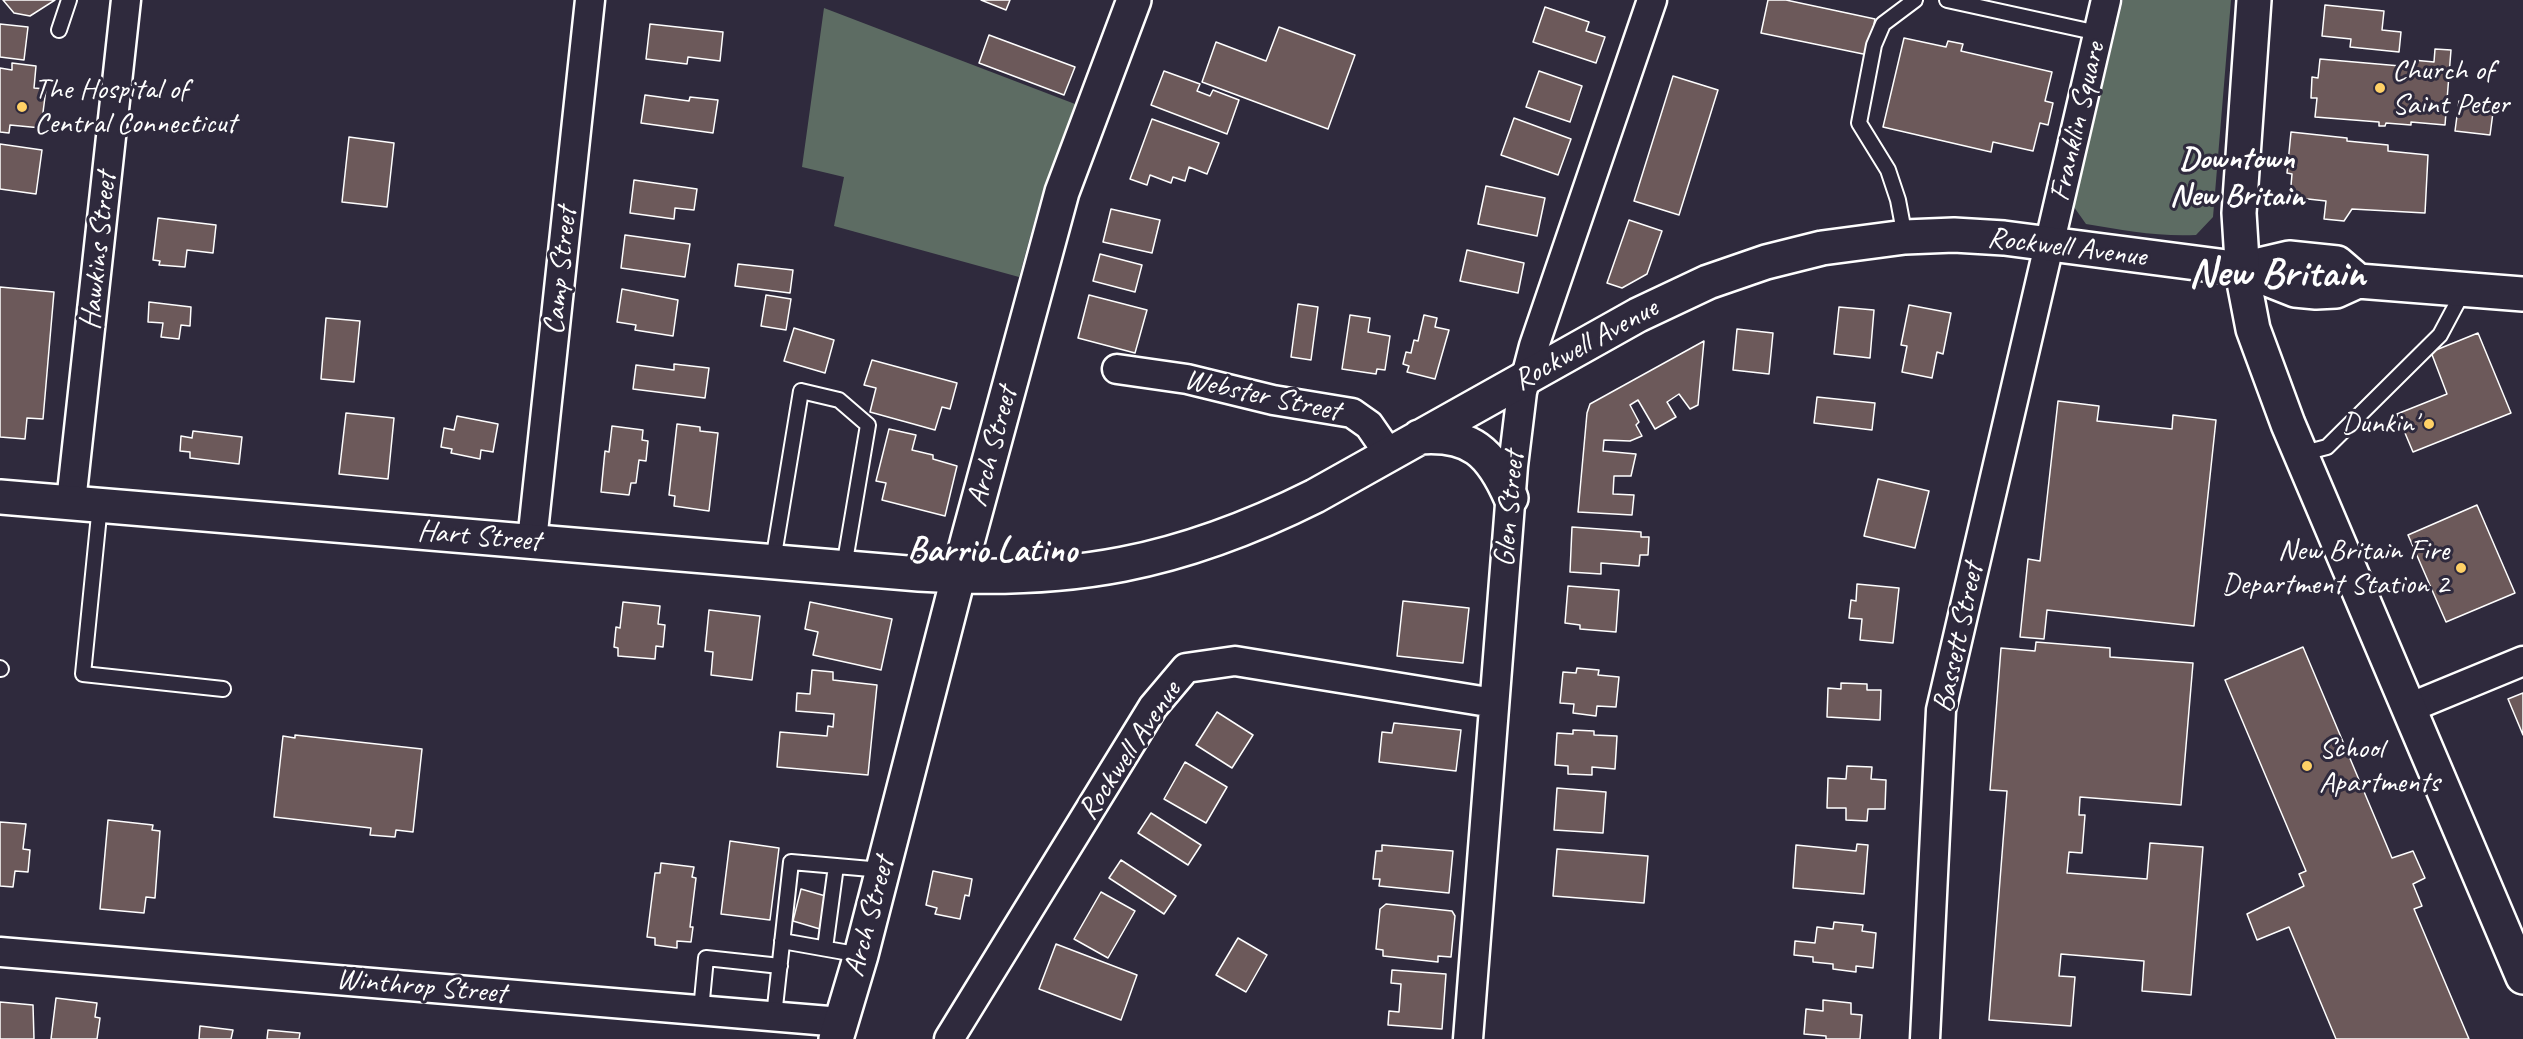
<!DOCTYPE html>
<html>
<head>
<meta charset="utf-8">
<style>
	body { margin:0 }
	canvas { display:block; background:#2f2a3d }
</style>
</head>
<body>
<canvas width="2523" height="1039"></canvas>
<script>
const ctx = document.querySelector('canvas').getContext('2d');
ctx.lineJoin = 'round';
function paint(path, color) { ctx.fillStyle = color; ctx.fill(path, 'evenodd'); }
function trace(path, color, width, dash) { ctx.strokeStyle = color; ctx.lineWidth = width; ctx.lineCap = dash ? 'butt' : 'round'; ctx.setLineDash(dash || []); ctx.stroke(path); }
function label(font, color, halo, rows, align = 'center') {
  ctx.font = font + ' Caveat,sans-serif'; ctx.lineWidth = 6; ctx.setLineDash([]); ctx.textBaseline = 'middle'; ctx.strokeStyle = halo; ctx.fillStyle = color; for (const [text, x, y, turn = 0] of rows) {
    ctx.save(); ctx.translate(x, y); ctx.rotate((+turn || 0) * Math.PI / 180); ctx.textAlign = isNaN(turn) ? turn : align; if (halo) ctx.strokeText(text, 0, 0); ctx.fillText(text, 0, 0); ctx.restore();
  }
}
paint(new Path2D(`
	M2123 0H2231L2213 217 2196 235C2159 237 2123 230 2086 224L2074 207Z
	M824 8 1075 104 1041 197 1019 277 834 226 844 177 802 167Z`), '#5d6c63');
const building = new Path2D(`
	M3 0H55L30 16 14 13Z
	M981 0H1010L1006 10Z
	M1768 0H1786L1875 19 1868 55 1761 33Z
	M2325 5 2384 11 2382 30 2401 32 2399 52 2350 47 2351 39 2322 36Z
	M1545 7 1589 22 1586 31 1605 37 1596 63 1533 42Z
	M0 24 28 27 24 60 0 57Z
	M650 24 723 32 720 61 688 57 687 64 646 59Z
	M1279 27 1355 55 1328 129 1202 82 1216 42 1266 61Z
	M989 35 1075 67 1064 95 979 63Z
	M1904 38 1946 47 1948 41 1963 44 1961 51 2052 72 2045 101 2053 103 2048 125 2040 123 2033 151 1993 142 1991 152 1883 127Z
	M2435 49 2451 50 2445 125 2411 122V125L2386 123 2385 126H2379V122L2315 117 2317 98H2311L2312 77 2318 78 2320 59 2412 67 2413 60 2434 62Z
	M12 63 36 66 34 88 46 89 41 128 10 125 9 133 0 132V68L12 70Z
	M1164 71 1200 84 1197 91 1210 96 1213 90 1239 100 1227 134 1151 105Z
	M1539 71 1582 86 1570 122 1526 107Z
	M1673 76 1718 90 1679 215 1634 201Z
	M645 95 689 101 690 97 718 100 713 133 641 123Z
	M2459 101 2494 105 2490 135 2455 131Z
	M1514 118 1571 139 1558 175 1501 155Z
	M1152 119 1219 143 1207 174 1189 167 1185 181 1173 177 1171 183 1150 175 1147 185 1130 179Z
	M2291 132 2347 138V141L2388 145V151L2428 155 2425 213 2352 209 2344 221 2324 219 2326 201 2290 197 2292 174 2287 173Z
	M349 137 394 143 387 207 342 202Z
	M0 144 42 150 36 194 0 189Z
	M634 180 697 189 694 210 675 208 674 219 630 213Z
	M1486 186 1545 198 1537 236 1478 224Z
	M1111 209 1160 220 1152 253 1103 242Z
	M158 218 216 225 213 253 187 250 185 267 159 265 160 261 153 260Z
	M1629 220 1662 231 1647 274 1622 288 1607 283Z
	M625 235 690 244 685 277 621 268Z
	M1467 250 1524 263 1518 293 1460 281Z
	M1100 254 1142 265 1135 292 1093 281Z
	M738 264 793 270 790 293 735 286Z
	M0 287 54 292 43 419 27 418 25 439 0 437Z
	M622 289 678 300 673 336 635 330 636 325 617 322Z
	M766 295 791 299 786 330 761 326Z
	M1089 295 1147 310 1135 353 1078 338Z
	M149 302 191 307 190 326 181 325 179 339 161 337 163 323 148 322Z
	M1298 304 1318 307 1311 360 1291 357Z
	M1909 305 1951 313 1943 354 1937 352 1932 378 1902 372 1907 346 1901 345Z
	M1839 307 1874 310 1870 358 1834 354Z
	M1350 315 1370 318 1368 332 1390 336 1385 370 1377 369 1376 374 1342 369Z
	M1424 315 1437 318 1435 327 1449 330 1435 379 1407 372 1409 366 1403 364 1406 352 1411 353 1414 340 1418 341Z
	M326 318 360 321 354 382 321 379Z
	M794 328 834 340 825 373 784 361Z
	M1737 329 1773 333 1769 374 1733 370Z
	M2478 333 2511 413 2413 452 2397 414 2447 394 2431 352Z
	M1704 341 1698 405 1690 409 1679 394 1667 402 1676 417 1655 429 1638 400 1630 405 1639 422 1636 425 1642 436 1630 441 1604 440 1603 451 1636 454 1631 476H1614L1613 494 1634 495 1632 515 1578 512 1587 413 1590 404Z
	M872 360 957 383 950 409 942 407 935 430 870 412 876 388 864 385Z
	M674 364 709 368 705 398 633 389 636 365 674 370Z
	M1817 397 1875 403 1872 430 1814 423Z
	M2058 401 2099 406 2097 421 2172 429 2173 415 2216 420 2194 626 2047 610 2044 639 2020 637 2028 559 2040 561Z
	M346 413 394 418 388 479 339 474Z
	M457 416 498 424 493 452 481 450 480 459 451 453 452 449 441 447 444 428 454 430Z
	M677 424 700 427V431L718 433 709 511 674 506 675 496 669 495Z
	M612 426 643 430 642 440 648 441 646 461 639 460 636 483H631L629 495 601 492 605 451 609 452Z
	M889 429 916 435 912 450 933 455V459L957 466 945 516 882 500 886 483 876 481Z
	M193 431 242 437 239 464 190 458V452L180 451 181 436 192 438Z
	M1878 479 1929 491 1915 548 1864 536Z
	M2477 505 2515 593 2446 622 2408 535Z
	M1572 527 1641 532V537H1649L1648 555H1640L1639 566 1601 563V574L1570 572Z
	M1857 584 1899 588 1893 643 1860 640 1862 619 1849 618 1851 600 1856 601Z
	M1568 586 1619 590 1616 632 1580 629V625L1565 623Z
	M1403 601 1469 608 1463 663 1397 656Z
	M623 602 660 606 658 624 665 625 663 647 656 646 655 659 618 656V648L614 647 616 627 620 628Z
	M810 602 892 619 881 670 813 655 818 632 805 629Z
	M709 610 760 616 752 680 711 675 713 652 705 651Z
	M2036 642 2110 648V657L2193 663 2181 805 2080 797 2079 815H2085L2082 853 2069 852 2067 873 2147 879 2150 843 2203 847 2191 995 2142 991 2144 961 2061 954 2059 976 2075 977 2071 1026 1989 1020 2007 791 1990 790 2001 648 2035 651Z
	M2303 647 2392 858 2413 851 2425 878 2413 884 2422 906 2414 909 2469 1039H2336L2289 927 2257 940 2247 914 2304 886 2299 874 2306 871 2225 680Z
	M1577 668 1599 670 1598 675 1619 677 1616 707 1597 706 1596 716 1573 713 1574 704 1560 703 1563 672 1576 673Z
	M812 670 833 672V680L877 685 868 775 777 767 780 732 827 736 828 726 833 727 834 714 796 711 797 693 810 694Z
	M1841 683 1867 684V690H1881L1880 720 1827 717 1828 688 1841 689Z
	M2523 693V735L2508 699Z
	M1217 712 1253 735 1232 768 1196 745Z
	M1394 723 1461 730 1456 771 1379 762 1382 732 1392 733Z
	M1573 730 1594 731V735L1617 736 1615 769 1592 767V775L1568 774V766L1555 765 1557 733 1573 734Z
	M295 735 422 749 413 832 396 830 395 837 370 835 371 828 274 817 283 736 295 738Z
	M1185 762 1227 787 1206 823 1164 799Z
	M1847 766 1872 767 1871 779 1886 780 1885 809H1868L1867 821 1846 820V808H1827L1828 778 1846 779Z
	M1557 788 1606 792 1603 833 1554 830Z
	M1151 813 1201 845 1188 865 1138 833Z
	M108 820 153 825 152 830 160 831 155 898 146 897 144 913 100 909Z
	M0 822 26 824 23 849 30 850 28 872 15 871 13 887 0 886Z
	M730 841 779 848 770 920 721 914Z
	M1857 844 1868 845 1864 894 1793 888 1796 845 1856 851Z
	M1382 845 1453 851 1449 893 1379 886 1380 879H1373L1376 851H1382Z
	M1557 849 1648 856 1644 903 1553 896Z
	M1121 860 1176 896 1164 914 1109 878Z
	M661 863 694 867 692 877 696 878 690 927H693L691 942 677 941V948L655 945V938L647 937 655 873H660Z
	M933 871 972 879 969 896 965 895 960 919 935 914 937 908 926 905Z
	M801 889 829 897 820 929 793 921Z
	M1101 892 1135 911 1108 958 1074 939Z
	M1386 904 1452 911 1455 916 1451 957 1438 956V962L1383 956V950L1376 949 1380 909Z
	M1834 922 1863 925 1862 931 1876 933 1873 968 1856 966V972L1833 969V964L1813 962V957L1794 955 1795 941 1815 943 1817 927 1833 929Z
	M1238 938 1267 955 1246 992 1216 975Z
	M1056 944 1137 975 1121 1020 1039 989Z
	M1392 970 1446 974 1442 1029 1388 1025 1389 1011 1399 1012 1401 984 1391 983Z
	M56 998 97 1003 95 1017 100 1018 97 1039H51Z
	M1823 1000 1851 1003V1014L1862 1015 1860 1039H1826V1036L1804 1034 1806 1009 1823 1011Z
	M0 1002 33 1005 34 1039H0Z
	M200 1026 233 1030 231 1039H199Z
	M268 1030 300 1033 299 1039H267Z`);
paint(building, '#6c595a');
trace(building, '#fff', 1.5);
const lane = new Path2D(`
	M1947 0 2098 33
	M59 30 69 0
	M1905 237 1898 200 1888 170 1859 123 1874 45 1883 24 1915 0
	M2300 454 2327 447 2440 335 2464 290
	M100 505 83 674 223 689
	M773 561 801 391 839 400 868 425 844 567
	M0 668 1 669
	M782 941 861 955
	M825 948 836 866
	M701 1010 706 958 780 966
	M774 1016 791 862 882 870`);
const street = new Path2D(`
	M1117 369 1187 379 1273 400 1352 413 1369 425 1389 454
	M71 502 126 0
	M532 541 590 0
	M2409 708 2523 661
	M0 952 841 1022
	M949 1039 1153 707 1186 668 1235 661 1494 703
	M1468 1039 1513 466 1522 392 1534 346 1652 0
	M1925 1039 1941 710 2106 0`);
const secondary = new Path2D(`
	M2242 269 2289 258 2337 263 2358 281
	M1419 437C1471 433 1491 452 1511 498
	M0 497 919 574C1070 584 1179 564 1315 496L1638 315 1708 282 1766 262 1822 248 1905 237 1954 235 2004 238 2242 269 2295 290 2316 292 2336 291 2358 281 2523 294
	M836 1039 861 955 968 539 1062 192 1134 0`);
const primary = new Path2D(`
	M2254 0 2239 213 2243 277 2253 329 2288 424 2523 977`);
trace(lane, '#fff', 18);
trace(street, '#fff', 33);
trace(secondary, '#fff', 38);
trace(primary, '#fff', 38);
trace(lane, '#2f2a3d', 14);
trace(street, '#2f2a3d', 28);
trace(secondary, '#2f2a3d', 33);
trace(primary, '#2f2a3d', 33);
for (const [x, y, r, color] of [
	[2380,88,6,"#ffd166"],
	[22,107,6,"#ffd166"],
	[2429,424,6,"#ffd166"],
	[2461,568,6,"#ffd166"],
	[2307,766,6,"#ffd166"]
]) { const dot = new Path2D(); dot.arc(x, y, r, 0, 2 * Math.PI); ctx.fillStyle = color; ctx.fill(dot); trace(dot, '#2f2a3d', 2); }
label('30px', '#fff', '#2f2a3d', [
	["Church of",2392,71],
	["Saint Peter",2392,105],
	["The Hospital of",34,90],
	["Central Connecticut",34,124],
	["Dunkin'",2417,424,"right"],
	["New Britain Fire",2449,551,"right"],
	["Department Station 2",2449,585,"right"],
	["School",2319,749],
	["Apartments",2319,783]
], 'left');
label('30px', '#fff', '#2f2a3d', [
	["Franklin Square",2078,122,-77],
	["Rockwell Avenue",2067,248,7],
	["Hawkins Street",99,251,-84],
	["Camp Street",561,271,-84],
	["Rockwell Avenue",1586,345,-29],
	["Webster Street",1262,396,12],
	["Arch Street",993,447,-75],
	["Glen Street",1510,509,-85],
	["Hart Street",479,537,5],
	["Bassett Street",1959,638,-78],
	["Rockwell Avenue",1130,751,-56],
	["Arch Street",870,917,-75],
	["Winthrop Street",421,987,5]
]);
label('bold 32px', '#fff', '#2f2a3d', [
	["Downtown",2237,160],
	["New Britain",2237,197]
]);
label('bold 36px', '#fff', '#2f2a3d', [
	["Barrio Latino",992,552]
]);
label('bold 42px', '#fff', '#2f2a3d', [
	["New Britain",2277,275]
]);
</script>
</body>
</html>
